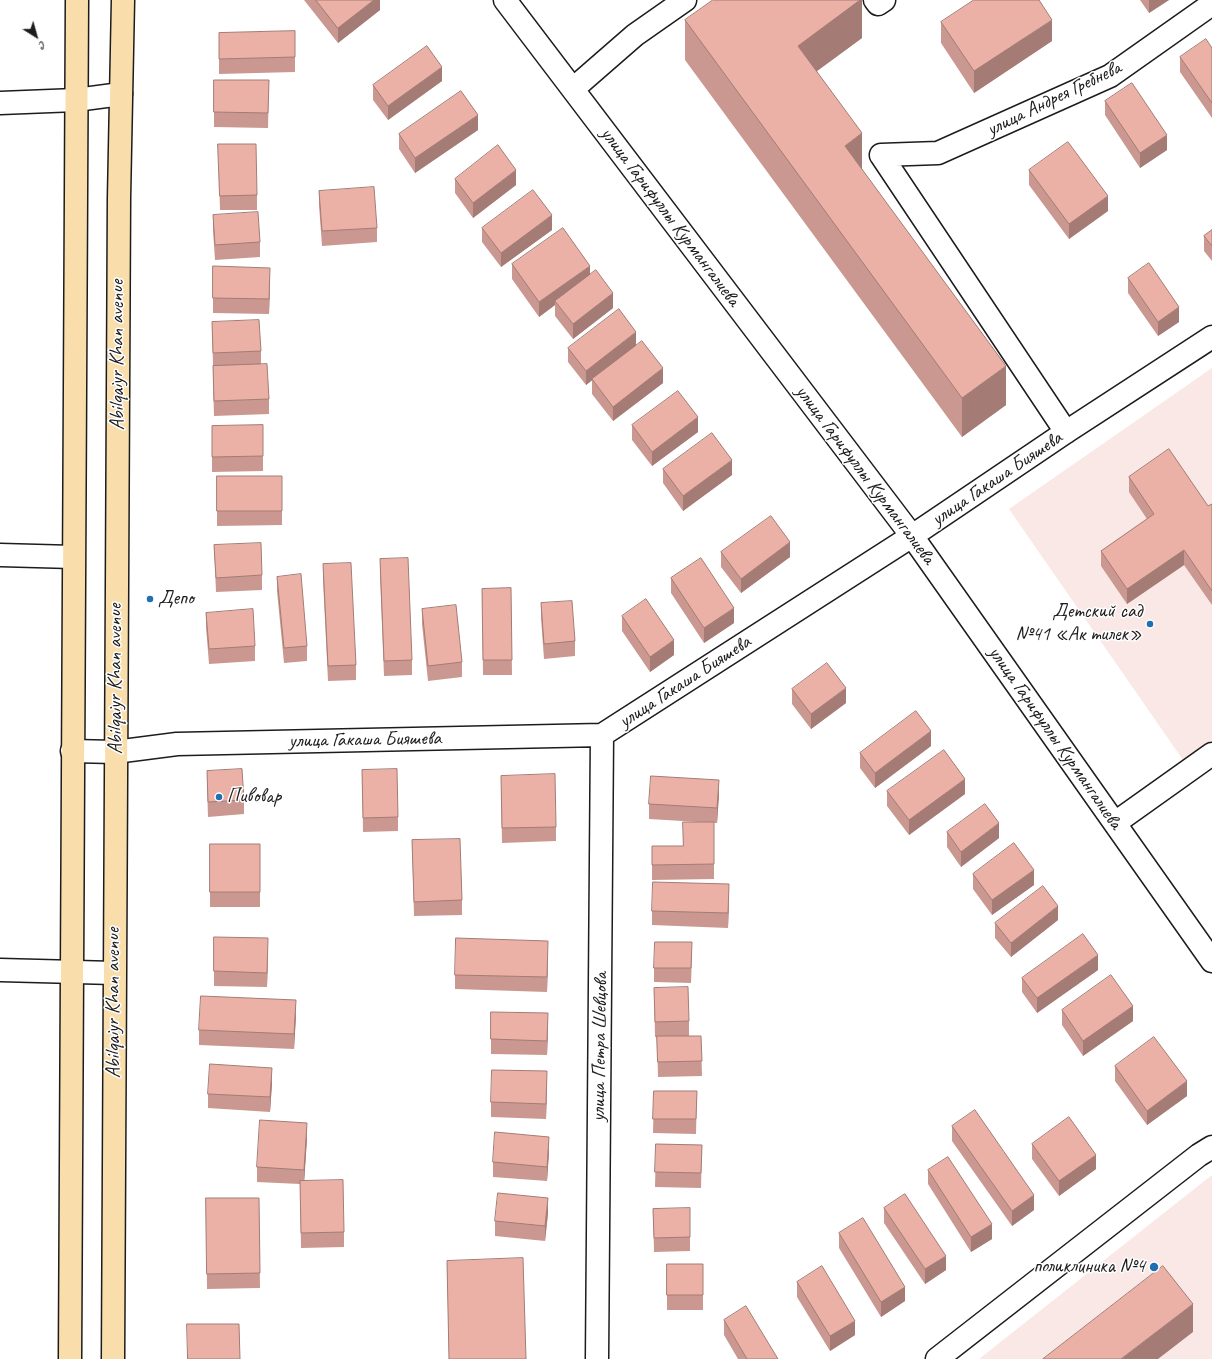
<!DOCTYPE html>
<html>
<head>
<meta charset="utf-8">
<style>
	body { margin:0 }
	#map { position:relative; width:1212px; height:1359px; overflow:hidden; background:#fff; font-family:Caveat,sans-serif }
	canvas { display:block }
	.north { position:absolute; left:16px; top:16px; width:40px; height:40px; -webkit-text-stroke:3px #fff; paint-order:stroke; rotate:143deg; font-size:11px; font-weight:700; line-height:16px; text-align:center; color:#1c1c1c }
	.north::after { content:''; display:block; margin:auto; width:14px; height:18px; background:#1c1c1c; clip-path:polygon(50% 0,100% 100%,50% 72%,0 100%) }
</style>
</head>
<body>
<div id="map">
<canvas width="1212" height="1359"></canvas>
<div class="north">С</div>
</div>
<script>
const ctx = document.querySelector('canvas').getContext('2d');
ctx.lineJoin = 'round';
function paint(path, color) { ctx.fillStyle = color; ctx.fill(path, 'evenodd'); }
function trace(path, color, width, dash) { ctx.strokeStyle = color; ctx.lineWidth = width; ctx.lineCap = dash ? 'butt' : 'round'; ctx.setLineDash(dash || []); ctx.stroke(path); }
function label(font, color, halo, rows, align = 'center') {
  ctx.font = font + ' Caveat,sans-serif'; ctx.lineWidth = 3; ctx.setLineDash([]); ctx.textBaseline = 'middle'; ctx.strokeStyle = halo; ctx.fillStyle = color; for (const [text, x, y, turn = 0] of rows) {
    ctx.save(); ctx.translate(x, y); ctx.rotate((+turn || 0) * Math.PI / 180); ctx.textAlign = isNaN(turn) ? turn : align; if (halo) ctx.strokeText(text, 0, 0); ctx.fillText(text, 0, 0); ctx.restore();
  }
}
paint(new Path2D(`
	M1212 368V740L1183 760 1009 509Z
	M1212 1175V1359H979Z`), '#f9e8e5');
const minor = new Path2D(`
	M505 0 912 536 1212 961
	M875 0 878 4 884 0
	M573 89 635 35 685 0
	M0 103 76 100 121 94
	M881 155 938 153 1110 76 1212 4
	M881 155 1066 432
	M0 555 73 557
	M72 751 115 752 177 744 602 735 912 536 1066 432 1212 337
	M1115 823 1212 754
	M0 970 114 973
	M597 1359 602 735
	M937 1359 1199 1155 1212 1147`);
const major = new Path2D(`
	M70 1359 77 0
	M113 1359 119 198 123 0`);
trace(minor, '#1c1c1c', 25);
trace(major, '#1c1c1c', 25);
trace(minor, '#fff', 22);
trace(major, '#f9deab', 22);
paint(new Path2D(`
	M304 0H380V10L338 43Z
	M862 0V38L817 71 862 169 1006 405 962 437 685 60V20Z
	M1140 0H1169L1149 13Z
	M941 22 1052 41 974 93 941 43Z
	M295 31V72L219 74V33Z
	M1212 48V118L1180 72V57Z
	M214 80H269L268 128 214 127Z
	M442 81 388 120 373 100V85Z
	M1105 101 1167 150 1140 168 1105 115Z
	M478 130 415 173 399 149V134Z
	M218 144 257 195V210H220Z
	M1029 170 1108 211 1069 239 1029 185Z
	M455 179 516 185 473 218 455 193Z
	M319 191 377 228V242L322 246 319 205Z
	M213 215 260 242V257L215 260 213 230Z
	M482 228 552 230 501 267 482 242Z
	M1212 230V261L1204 251V236Z
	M512 264 590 274 613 308 573 339 555 316V305L539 317 512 279Z
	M1128 278 1179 322 1158 336 1128 293Z
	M270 282 269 314 213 313V298Z
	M212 322 261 351V364L269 399V414L214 416 213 381V366Z
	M636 346 663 383 613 421 592 394V380L586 385 568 362V348Z
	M263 425V471L212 472V426Z
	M632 425 698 432 652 466 632 440Z
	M663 469 732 475 683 511 663 483Z
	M217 476H282V525L217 526Z
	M1129 477 1208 506 1212 504V605L1184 565 1127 604 1101 566V551L1147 519 1129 492Z
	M214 545 262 575V590L216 592Z
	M721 552 790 557 741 593 721 567Z
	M380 559 412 660V675L384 676 380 574Z
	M323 564 356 665V680L328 681 323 579Z
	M277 577 307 646V661L284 663 277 591Z
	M671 578 734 623 704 643 671 593Z
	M511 588 512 675H483L482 589Z
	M541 603 575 641V656L544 659 541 618Z
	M422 609 462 662V677L428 681 422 624Z
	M206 613 255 646V661L209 664 206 627Z
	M622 616 674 655 650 672 622 631Z
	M792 689 846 703 811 729 792 704Z
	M931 746 875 788 860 768V753Z
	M362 770 398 817V831L363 832Z
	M207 771 244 800V814L208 817 207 786Z
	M501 790 556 827V841L502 843Z
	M887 791 965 794 909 835 887 806Z
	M719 794 717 823H714V879L652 880V865L683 846 699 822 649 819V804Z
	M947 832 999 838 961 867 947 847Z
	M412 840 462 900V915L414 916Z
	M210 844H260V907H210Z
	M973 874 1034 885 992 915 973 889Z
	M729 899 728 928 652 925V911Z
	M1058 920 1011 957 995 938V923Z
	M268 953 267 987 214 986V971Z
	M548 956 547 992 455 989V975Z
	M692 957 691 983 654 982V968Z
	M1098 970 1037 1013 1022 992V978Z
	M654 988 689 1021V1036H701L702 1076 658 1077 657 1037H655Z
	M1062 1010 1133 1021 1083 1056 1062 1025Z
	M296 1015 294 1049 199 1045V1030Z
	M548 1028 547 1055 491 1054V1039Z
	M1115 1066 1187 1096 1147 1125 1115 1081Z
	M272 1083 270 1112 208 1108V1094Z
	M547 1086 546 1119 491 1117V1102Z
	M654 1091H697L696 1134 653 1133Z
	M952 1126 1034 1210 1012 1226 952 1141Z
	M307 1138 304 1181 344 1232V1247L301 1248 300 1184 257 1182V1167Z
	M656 1144 702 1145 701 1188 655 1187Z
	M1032 1144 1096 1169 1059 1196 1032 1159Z
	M549 1152 547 1181 493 1177V1162Z
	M928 1170 992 1239 971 1252 928 1184Z
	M206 1198H259L260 1288 207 1289Z
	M884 1208 946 1270 925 1284 884 1223Z
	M653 1209 690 1237V1251L654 1252Z
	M548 1213 545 1241 495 1236V1221Z
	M839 1233 905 1301 881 1317 839 1248Z
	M447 1261 526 1359H449Z
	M667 1264H703V1310H667Z
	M797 1282 855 1335 830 1351 797 1297Z
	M724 1320 778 1359H738L724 1335Z`), '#ca9890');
paint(new Path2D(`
	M374 0H380V10L338 43V28Z
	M860 0H862V38L798 85V46Z
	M1149 0H1169L1149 13Z
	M1052 20V41L974 93V71Z
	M442 67V81L388 120V106Z
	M478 115V130L415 173V158Z
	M862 133V173L845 146Z
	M1167 135V150L1140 168V153Z
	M516 170V185L473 218V203Z
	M1108 196V211L1069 239V224Z
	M552 215V230L501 267V253Z
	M590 266V280L555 301V305L539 317V302Z
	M270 268V282L269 314V299Z
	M613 293V308L573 339V324Z
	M1179 307V322L1158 336V322Z
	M636 332V347L586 385V371Z
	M1006 366V405L962 437V398Z
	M663 368V383L613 421V407Z
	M698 417V432L652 466V452Z
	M732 460V475L683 511V496Z
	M790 542V557L741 593V579Z
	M1184 550V565L1127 604V589Z
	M734 608V623L704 643V628Z
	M674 640V655L650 672V657Z
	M846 688V703L811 729V714Z
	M931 731V746L875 788V773Z
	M965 779V794L909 835V820Z
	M719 780V794L717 823V808Z
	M999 823V838L961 867V852Z
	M1034 870V885L992 915V900Z
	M729 884V899L728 928V913Z
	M1058 906V920L1011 957V943Z
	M268 938V953L267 987V973Z
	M548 941V956L547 992V977Z
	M1098 955V970L1037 1013V998Z
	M296 1000V1015L294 1049V1034Z
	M1133 1006V1021L1083 1056V1041Z
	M548 1013V1028L547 1055V1041Z
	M272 1068V1083L270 1112V1097Z
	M547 1071V1086L546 1119V1104Z
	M1187 1081V1096L1147 1125V1111Z
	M307 1123V1138L304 1185V1170Z
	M549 1137V1152L547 1181V1167Z
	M1096 1155V1169L1059 1196V1181Z
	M1034 1195V1210L1012 1226V1211Z
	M548 1198V1213L545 1241V1226Z
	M992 1224V1239L971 1252V1237Z
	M946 1256V1270L925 1284V1269Z
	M905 1287V1301L881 1317V1302Z
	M1193 1304V1332L1158 1359H1121Z
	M855 1321V1335L830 1351V1336Z`), '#a47c75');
const building = new Path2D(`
	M316 0H374L338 28Z
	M713 0H860L798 46 862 133 845 146 1006 366 962 398 685 20Z
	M974 0H1039L1052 20 974 71 941 22Z
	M295 31V57L219 59V33Z
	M1206 39 1212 48V103L1180 57Z
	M427 46 442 67 388 106 373 85Z
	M214 80H269L268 113 214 112Z
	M1132 83 1167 135 1140 153 1105 101Z
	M461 91 478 115 415 158 399 134Z
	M1068 142 1108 196 1069 224 1029 170Z
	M218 144H256L257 195 220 196Z
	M498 145 516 170 473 203 455 179Z
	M374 187 377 228 322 231 319 191Z
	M533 190 552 215 501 253 482 228Z
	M258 212 260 242 215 245 213 215Z
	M563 228 590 266 539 302 512 264Z
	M1212 230V246L1204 236Z
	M1149 263 1179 307 1158 322 1128 278Z
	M213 266 270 268 269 299 213 298Z
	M596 270 613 293 573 324 555 301Z
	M619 309 636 332 586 371 568 348Z
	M259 320 261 351 213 353 212 322Z
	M642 341 663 368 613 407 592 379Z
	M267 364 269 399 214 401 213 366Z
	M678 391 698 417 652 452 632 425Z
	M263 425V456L212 457V426Z
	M712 433 732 460 683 496 663 469Z
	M1169 449 1208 506 1212 504V591L1184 550 1127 589 1101 551 1154 514 1129 477Z
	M217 476H282V511H217Z
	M771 516 790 542 741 579 721 552Z
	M261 543 262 575 216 578 214 545Z
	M408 558 412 660 384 661 380 559Z
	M701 558 734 608 704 628 671 578Z
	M351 563 356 665 328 666 323 564Z
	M301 574 307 646 284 648 277 577Z
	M511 588 512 660H483L482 589Z
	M646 599 674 640 650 657 622 616Z
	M572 601 575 641 544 644 541 603Z
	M456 605 462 662 428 666 422 609Z
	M253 609 255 646 209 649 206 613Z
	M827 663 846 688 811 714 792 689Z
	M916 711 931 731 875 773 860 753Z
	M944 750 965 779 909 820 887 791Z
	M242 769 244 800 208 802 207 771Z
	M397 769 398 817 363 818 362 770Z
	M555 774 556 827 502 828 501 776Z
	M651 776 719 780 717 808 649 804Z
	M985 804 999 823 961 852 947 832Z
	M683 822H714V864L652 865V846H683Z
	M460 839 462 900 414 902 412 840Z
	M1014 843 1034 870 992 900 973 874Z
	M210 844H260V892H210Z
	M653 882 729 884 728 913 652 911Z
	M1043 886 1058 906 1011 943 995 923Z
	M1083 934 1098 955 1037 998 1022 978Z
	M214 937 268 938 267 973 214 971Z
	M456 938 548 941 547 977 455 975Z
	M655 942H692L691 968H654Z
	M1111 975 1133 1006 1083 1041 1062 1010Z
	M688 987 689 1021 655 1022 654 988Z
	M201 996 296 1000 294 1034 199 1030Z
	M491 1012 548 1013 547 1041 491 1039Z
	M657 1036H701L702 1061 658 1062Z
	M1154 1037 1187 1081 1147 1111 1115 1066Z
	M210 1064 272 1068 270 1097 208 1094Z
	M492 1070 547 1071 546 1104 491 1102Z
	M654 1091H697L696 1119H653Z
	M975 1110 1034 1195 1012 1211 952 1126Z
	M1069 1117 1096 1155 1059 1181 1032 1144Z
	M260 1120 307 1123 304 1170 257 1167Z
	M495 1132 549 1137 547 1167 493 1162Z
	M656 1144 702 1145 701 1173 655 1172Z
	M948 1157 992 1224 971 1237 928 1170Z
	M343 1180 344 1232 301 1233 300 1181Z
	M498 1193 548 1198 545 1226 495 1221Z
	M905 1194 946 1256 925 1269 884 1208Z
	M206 1198H259L260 1273 207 1274Z
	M690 1208V1237L654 1238 653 1209Z
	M863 1218 905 1287 881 1302 839 1233Z
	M523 1258 526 1359H449L447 1261Z
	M667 1264H703V1295H667Z
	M822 1266 855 1321 830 1336 797 1282Z
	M1163 1266 1193 1304 1121 1359H1043Z
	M746 1306 778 1359H747L724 1320Z
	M187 1324H239L240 1359H188Z`);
paint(building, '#ebb1a7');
trace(building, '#a47c75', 1);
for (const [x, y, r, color] of [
	[150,599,4,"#1f6fb2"],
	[1150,624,4,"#1f6fb2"],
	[219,797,4,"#1f6fb2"],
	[1154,1267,5,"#1f6fb2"]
]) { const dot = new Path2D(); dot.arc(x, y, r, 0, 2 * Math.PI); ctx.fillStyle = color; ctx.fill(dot); trace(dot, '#fff', 1.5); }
label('20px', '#1c1c1c', '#fff', [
	["улица Андрея Гребнева",1054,99,-26],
	["улица Гарифуллы Курмангалиева",670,217,53],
	["Abilqaiyr Khan avenue",118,355,-90],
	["улица Гарифуллы Курмангалиева",865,475,53],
	["улица Гакаша Бияшева",997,479,-34],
	["Abilqaiyr Khan avenue",116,679,-90],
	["улица Гакаша Бияшева",685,682,-33],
	["улица Гарифуллы Курмангалиева",1055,738,55],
	["улица Гакаша Бияшева",365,740,-1],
	["Abilqaiyr Khan avenue",114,1003,-90],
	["улица Петра Шевцова",600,1047,-89]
]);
label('20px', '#1c1c1c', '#fff', [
	["Депо",158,599],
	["Детский сад",1142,612,"right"],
	["№41 «Ак тилек»",1142,635,"right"],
	["Пивовар",227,797],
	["поликлиника №4",1145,1267,"right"]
], 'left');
</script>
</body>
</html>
